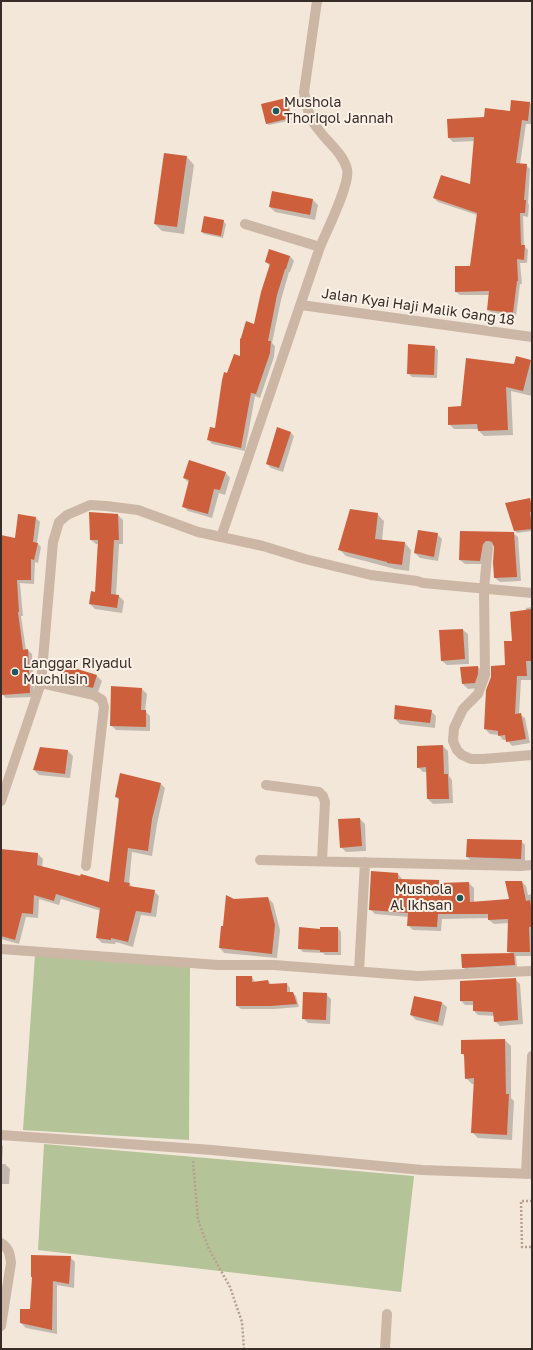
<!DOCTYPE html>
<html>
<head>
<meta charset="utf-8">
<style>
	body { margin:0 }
	#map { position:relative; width:533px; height:1350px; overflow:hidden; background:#f3e7da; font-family:"Golos Text",sans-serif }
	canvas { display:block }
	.frame { position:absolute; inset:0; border:2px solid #372c27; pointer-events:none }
</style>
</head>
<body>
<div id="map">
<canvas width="533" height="1350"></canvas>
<div class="frame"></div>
</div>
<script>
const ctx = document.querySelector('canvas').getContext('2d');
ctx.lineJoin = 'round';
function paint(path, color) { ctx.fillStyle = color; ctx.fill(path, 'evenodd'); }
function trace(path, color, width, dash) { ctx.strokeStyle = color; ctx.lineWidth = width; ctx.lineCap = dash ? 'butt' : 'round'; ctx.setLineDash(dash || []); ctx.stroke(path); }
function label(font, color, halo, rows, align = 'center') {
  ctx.font = font + ' "Golos Text",sans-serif'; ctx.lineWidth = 4; ctx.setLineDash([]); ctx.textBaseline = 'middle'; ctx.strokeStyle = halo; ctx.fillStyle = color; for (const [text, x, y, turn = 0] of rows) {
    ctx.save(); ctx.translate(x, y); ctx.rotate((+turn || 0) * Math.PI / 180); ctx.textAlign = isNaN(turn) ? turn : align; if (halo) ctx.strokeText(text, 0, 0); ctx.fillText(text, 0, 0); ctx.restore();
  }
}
paint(new Path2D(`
	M35 955 190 967 189 1140 23 1130Z
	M44 1144 414 1176 401 1292 38 1250Z`), '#b5c399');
paint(new Path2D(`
	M286 99 288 101 292 120 269 125 266 123Z
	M530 103 532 105V124H526L520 164 526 165 530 169 528 203 529 205 528 217 523 216 524 246 528 250 527 263H520L522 284H520L516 316 492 313 488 310 490 295H460L456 292 471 267 477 215 438 202 434 198 471 186 475 141 453 142 449 138 485 118 511 112Z
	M165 154 187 157 194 165 184 234 162 231 155 224Z
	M273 192 313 200 318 205 315 220 275 212 270 207Z
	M223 221 226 224 223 238 204 234 202 232Z
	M290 256 294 261 290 272H289L281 300 272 343 275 346 274 357 260 398 255 396 245 451 212 444 208 439 215 429 228 374 241 358 255 325 270 266 266 262Z
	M434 347 438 350 437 378 412 377 408 373Z
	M530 361 532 363V396L511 391 513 435 484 436 479 431V429H454L449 424 461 407 514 365Z
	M290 432 294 436 283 472 271 468 267 464Z
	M226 473 230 478 225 495 219 493 212 518 188 511 183 506 189 483 184 478Z
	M529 499 532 503V531L517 533 515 531Z
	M377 514 384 521 382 540 405 543 411 550 409 571 395 569 346 556 339 549Z
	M118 515 123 520V544H119L116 596H119L124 601 122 613 95 609 90 604 96 593 99 544H96L91 540Z
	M36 518 40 522 37 543 41 547 38 563 35 562 34 584 20 583 23 616H21L26 650H28L32 654 34 697 6 698 2 694 1 674V536L16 539Z
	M461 532 513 533 518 537 521 581 500 582 495 578V545H490L484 564H465L460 560Z
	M437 534 442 539 438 561 420 558 415 553Z
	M532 607 531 680H521L519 714 525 718 530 743 512 746 507 740H503L499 735 490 734 485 729 513 642 526 611V608Z
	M463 630 468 634 469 664 447 665 442 661Z
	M65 666 97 676 102 681 98 692 65 685 60 680Z
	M478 667 483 672 480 688 468 689 463 684Z
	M142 689 147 694 145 711 150 716V731L116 730 111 725Z
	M431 711 436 716 435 728 400 724 395 719Z
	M443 746 448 751 449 776 452 780 453 803 433 804 428 799 427 772H423L418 767Z
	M40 748 68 751 73 756 70 778 39 775 34 770Z
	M160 783 165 788 157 824 152 856 132 852 129 884 133 887 154 891 159 896 156 917 141 915 133 947 116 942 115 944 102 943 97 938 101 911 61 899 59 905 39 899 38 918 26 917 19 944 1 939V850L38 854 43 859 42 867 110 883 120 801 116 797Z
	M360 819 365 824 366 851 346 852 341 847Z
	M521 841 525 845V863L471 861 467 857Z
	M372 872 398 874 403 880 438 881 441 884 469 883 474 888V903L510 900 522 882 526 886 528 895 532 894V956H516L517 967 465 969 463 967 511 954 508 951 509 923 494 924 489 920V918L442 919 441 931 413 930 408 925 409 917 375 914 370 909Z
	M268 898 273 903 280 930 277 958 224 953 220 948 224 928 234 900Z
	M338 928 341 932V955H325L323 953 303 952 299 948 321 930Z
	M252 977 255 982 268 981 272 985 287 984 290 988V993H293L296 996 299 1007 274 1009H241L237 1006Z
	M515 979 520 984 523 1024 500 1026 495 1021V1016L478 1015 474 1011V1005H465L461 1001Z
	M326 994 331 999 330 1024 308 1023 303 1018Z
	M415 997 442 1003 447 1007 443 1026 416 1020 411 1015Z
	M505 1040 511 1046V1098L514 1101 512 1140 478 1138 472 1132 475 1084H472L466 1078 465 1057 462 1053Z
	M1 1145 3 1146 2 1164H5L10 1169 9 1184H1Z
	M70 1257 75 1262 74 1288 57 1285V1334L26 1328 21 1323Z`), '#0003');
paint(new Path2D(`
	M286 98 291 118 266 124 261 104Z
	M511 100 530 102 528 121 522 120 516 163 527 164 524 200H526L525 213H520L521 245H525L524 260 517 259 518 281H517L513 313 487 310 489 291 455 292V266H470L477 213 433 198 441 175 470 184 474 137 448 138 447 119 484 117 485 108 510 111Z
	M164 153 187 156 177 227 154 224Z
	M272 191 313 199 310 215 269 207Z
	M204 216 224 220 221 236 201 232Z
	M269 249 290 256 286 269H285L277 295 268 341H271L270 353 256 394 251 393 241 448 207 440 210 427 215 428 222 380 224 372 227 373 234 354 240 356V339L241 338 246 321 254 324 261 292 270 264 265 262Z
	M408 344 435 346 434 375 407 374Z
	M516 356 531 360 523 391 506 387 508 430 478 431 477 424 448 425V407L461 406 466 358 514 364Z
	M277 427 291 432 279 468 266 464Z
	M189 460 226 472 220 490 214 489 208 514 182 507 189 480 183 478Z
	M530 498 532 508V512H530L532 529 514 531 505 503Z
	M350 509 378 513 375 539 405 542 402 565 387 563V562L338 550Z
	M89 512 118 514 119 540H114L111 594 119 595 117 608 89 604 91 591 95 592 98 540H90Z
	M18 514 36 517 33 542 38 543 34 560 31 559V580H17L19 612H18L23 650 28 649 30 693 1 695V535L15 538Z
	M418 530 438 533 434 557 414 553Z
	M460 531 514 532 517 577 494 578 493 562 494 547 492 542 489 541H486L483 544 480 561 459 560Z
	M532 609V661H526L527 676H517L515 714 521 713 526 739 506 742 505 735 498 736V731L484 729 486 690 491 677V666L505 665 504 641H512L510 612Z
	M463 629 465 659 441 661 439 630Z
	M64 665 97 675 93 688 59 680Z
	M478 666V674L475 683 462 684 460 667Z
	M111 686 142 688 141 710H146V727L110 726Z
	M395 705 432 710 430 723 394 719Z
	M443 745 444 774H448L449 799H427L426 767 417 768V746Z
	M40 747 68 750 65 774 33 770Z
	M120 773 161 783 152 819 148 851 128 848 124 882 130 883 129 886 155 890 151 913 136 911 128 942 111 938V940L96 938 100 908 56 894 54 901 34 895 33 914 22 913 15 940 1 936V849L38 853 37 865 80 876 81 874 109 882 119 798 115 797Z
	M360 818 362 846 340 848 338 819Z
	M467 839 522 840 521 859 466 857Z
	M371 871 398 873V879L439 880V883L469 882 470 902 509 899 505 881H522L526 901 530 900 532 913V927H529L530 952H507L508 919 488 920V914H438L437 927 407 926 408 913 369 910Z
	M226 895 234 899 268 897 275 925 272 954 219 948 221 926H223Z
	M299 927 320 929V927H338V952H320V950L298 949Z
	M514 953 515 965 462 968 461 954Z
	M236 976H252V982L268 980 269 984 287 983V992H293L297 1004 270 1006H236Z
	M516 978 518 1020 494 1022 493 1012 473 1011V1001H460V981Z
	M303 992 327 993 326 1020 302 1019Z
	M414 996 442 1002 438 1022 410 1015Z
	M505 1039 506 1094H509L507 1135 471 1133 474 1078 465 1079 464 1054H461V1040Z
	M31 1255 71 1256 69 1284 53 1281 52 1330 20 1323V1309H30L32 1277H31Z`), '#ce5f3d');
trace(new Path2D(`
	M193 1161 198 1220 209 1249 230 1287 242 1322 244 1349
	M532 1201H521L522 1247H532`), '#b8a08f', 2.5, [2, 2]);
trace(new Path2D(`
	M317 1 304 92C306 106 309 118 318 129 327 142 343 153 347 169 351 183 326 232 320 247
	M301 305 532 337
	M221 537 320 247 245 224
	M488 547 484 589 485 675 478 694 463 709 454 728 453 741 457 750 462 755 471 759H483L532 755
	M41 683 94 695 102 700 104 707 86 866
	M266 785 319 792 323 796 325 802 322 861
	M1 801 41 683 53 542 59 522 67 515 90 505 106 506 138 510 198 532 263 546 305 559 371 575 417 581 423 583 532 593
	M260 860 521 866 532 865
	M1 949 218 965H274L418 976 532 971
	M359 971 365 862
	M1 1135 212 1150 422 1170 532 1174
	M526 1173 532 1056
	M1 1243C9 1248 10 1254 11 1263L1 1326
	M385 1349 387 1314`), '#ccb6a5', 10);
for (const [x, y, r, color] of [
	[276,111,4,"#1a585b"],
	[15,672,4,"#1a585b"],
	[460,898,4,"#1a585b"]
]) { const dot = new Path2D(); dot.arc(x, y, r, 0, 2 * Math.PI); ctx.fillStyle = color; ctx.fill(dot); trace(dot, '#fbf1e6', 1.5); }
label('14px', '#372c27', '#fbf1e6', [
	["Mushola",284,103],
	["Thoriqol Jannah",284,119],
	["Langgar Riyadul",23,664],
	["Muchlisin",23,680],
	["Mushola",452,890,"right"],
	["Al Ikhsan",452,906,"right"]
], 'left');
label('14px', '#372c27', '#fbf1e6', [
	["Jalan Kyai Haji Malik Gang 18",418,307,8]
]);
</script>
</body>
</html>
